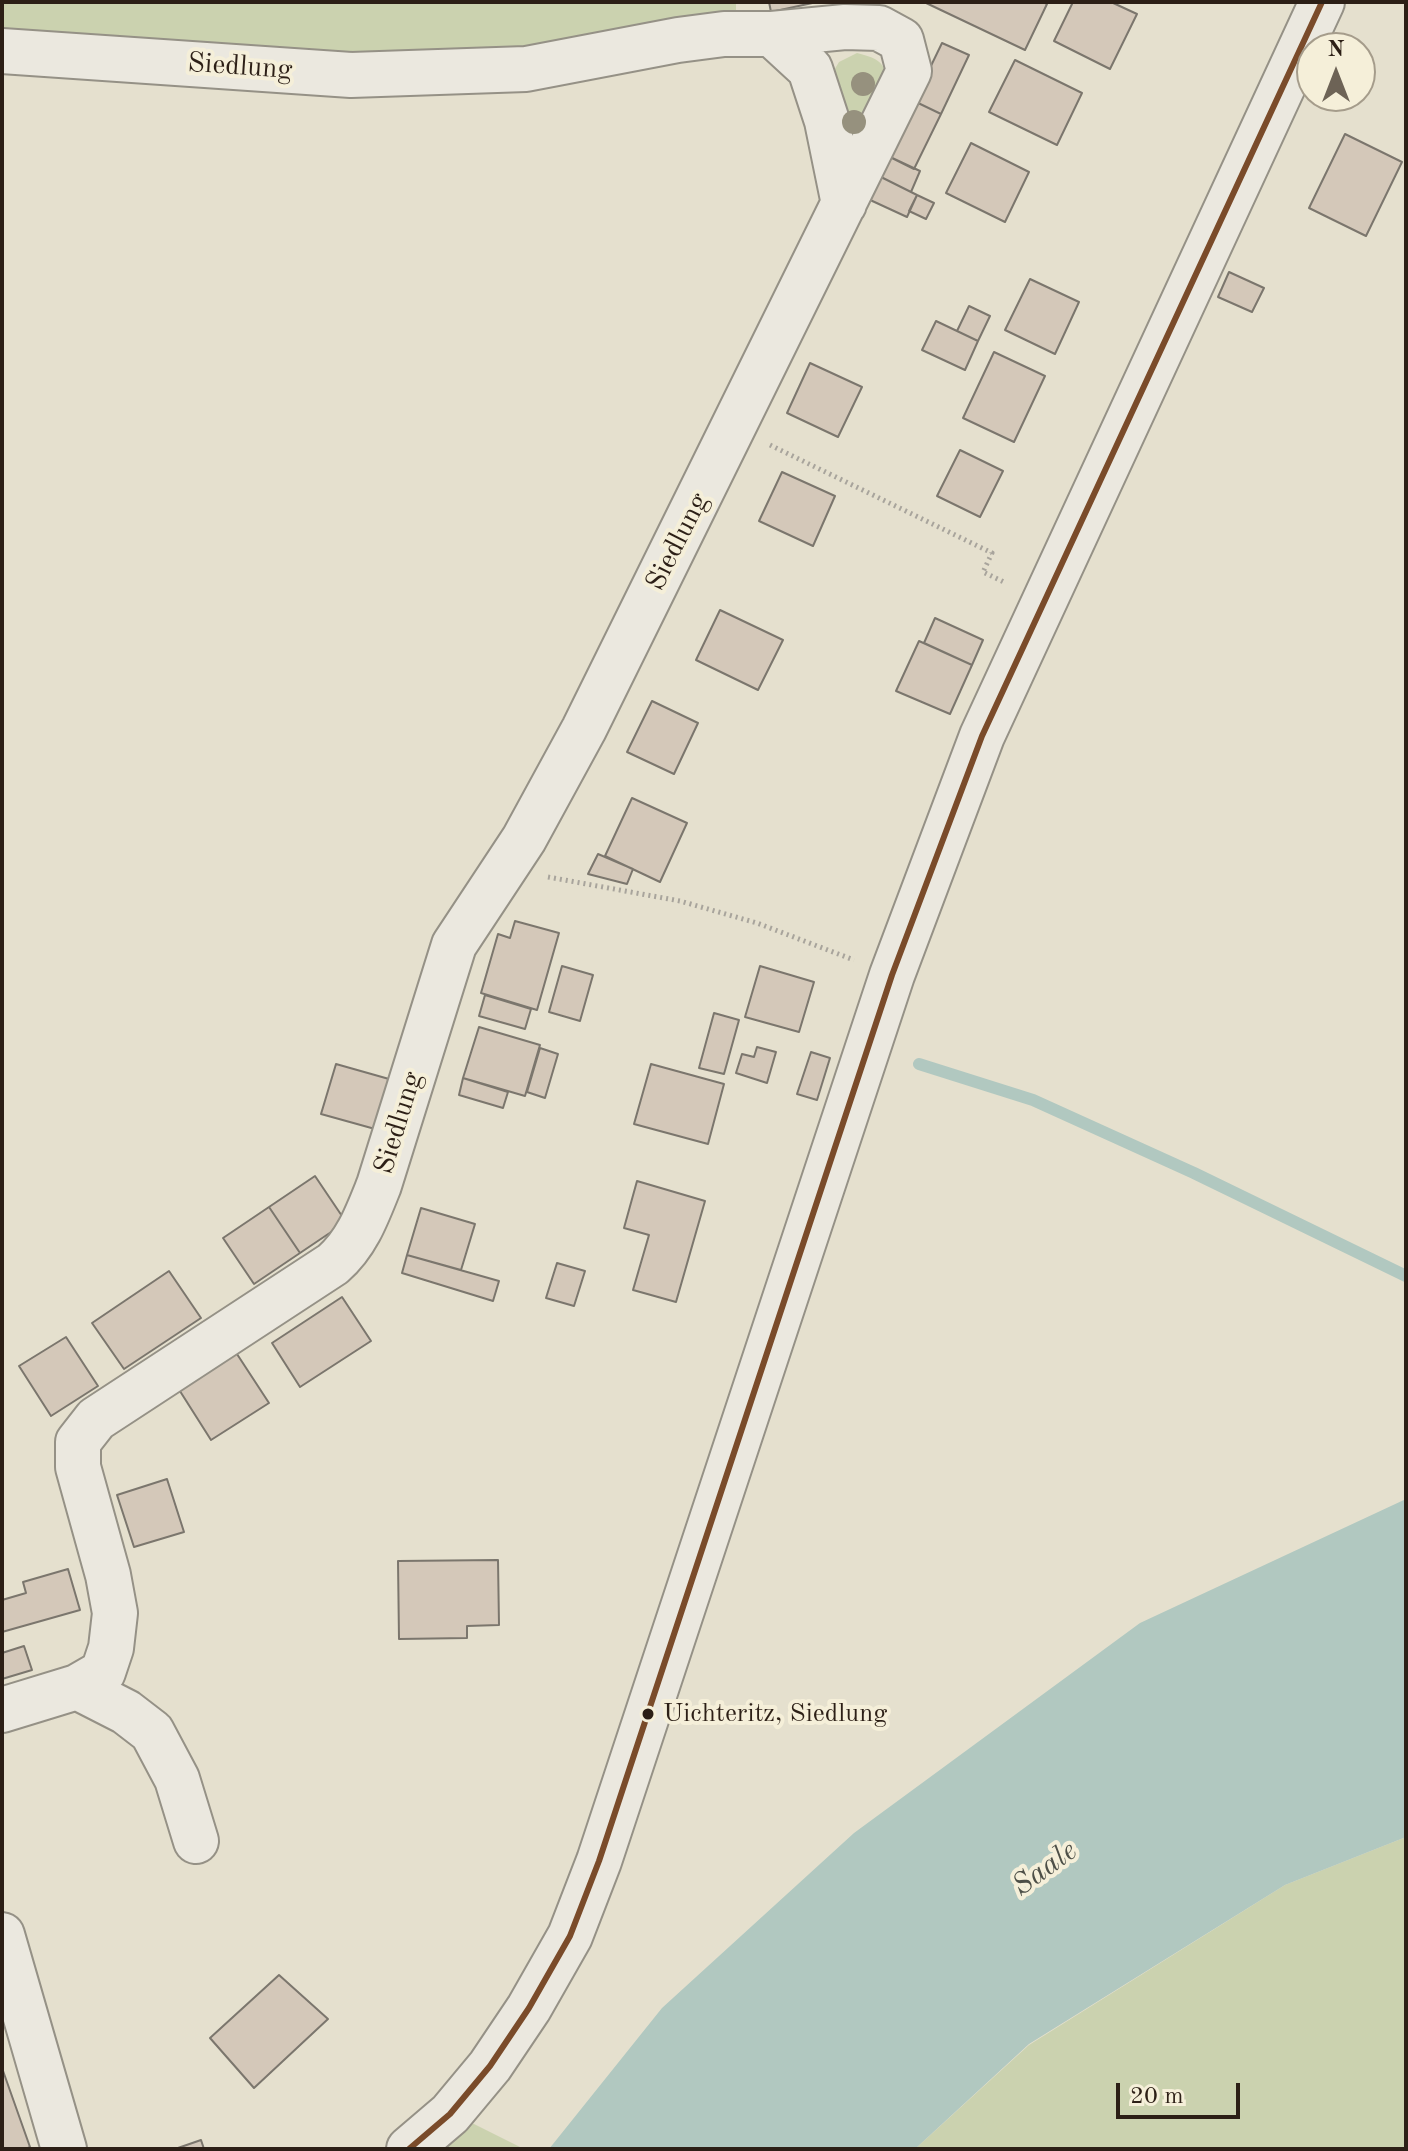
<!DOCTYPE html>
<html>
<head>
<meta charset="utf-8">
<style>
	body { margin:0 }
	#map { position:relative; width:1408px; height:2151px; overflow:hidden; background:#e5e0ce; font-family:"Old Standard TT",serif }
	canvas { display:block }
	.frame { position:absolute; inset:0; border:4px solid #2c1f16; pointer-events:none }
	.north { position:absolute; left:1296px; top:32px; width:80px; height:80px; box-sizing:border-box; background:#f5efd9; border:2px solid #a59c8b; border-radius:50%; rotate:0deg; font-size:22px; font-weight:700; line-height:32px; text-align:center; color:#2c1f16 }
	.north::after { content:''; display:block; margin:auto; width:28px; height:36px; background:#6d6356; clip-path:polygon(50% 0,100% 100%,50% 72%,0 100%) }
	.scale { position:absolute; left:1116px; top:2083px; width:124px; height:36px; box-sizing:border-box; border:4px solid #2c1f16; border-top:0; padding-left:10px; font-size:24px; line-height:28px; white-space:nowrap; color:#2c1f16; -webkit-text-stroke:6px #f5efd9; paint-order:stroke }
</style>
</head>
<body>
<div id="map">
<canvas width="1408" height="2151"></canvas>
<div class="frame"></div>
<div class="north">N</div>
<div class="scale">20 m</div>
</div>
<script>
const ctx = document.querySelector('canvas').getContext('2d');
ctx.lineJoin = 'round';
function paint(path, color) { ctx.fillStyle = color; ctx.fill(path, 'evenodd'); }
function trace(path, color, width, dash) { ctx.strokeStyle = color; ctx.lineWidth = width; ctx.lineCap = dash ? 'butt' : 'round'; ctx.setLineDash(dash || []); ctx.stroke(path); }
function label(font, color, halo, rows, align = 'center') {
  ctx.font = font + ' "Old Standard TT",serif'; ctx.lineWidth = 8; ctx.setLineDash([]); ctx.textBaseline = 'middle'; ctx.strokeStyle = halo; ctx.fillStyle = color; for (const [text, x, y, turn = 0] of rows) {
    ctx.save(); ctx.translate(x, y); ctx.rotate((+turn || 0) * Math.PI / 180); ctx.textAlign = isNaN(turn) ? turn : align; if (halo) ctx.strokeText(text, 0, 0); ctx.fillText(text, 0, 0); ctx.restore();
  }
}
paint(new Path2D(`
	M2 2H736V14L526 48 356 59 2 33Z
	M857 53C872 57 882 59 887 75L862 134H851L830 77 839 62Z
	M1406 1837V2149H915L1029 2045 1285 1885Z
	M470 2122 524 2149H435Z`), '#cbd2af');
paint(new Path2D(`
	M1406 1499V1837L1285 1885 1029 2044 915 2149H549L662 2008 854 1833 1140 1623Z`), '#b1c8c0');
trace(new Path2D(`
	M919 1064 1033 1100 1194 1173 1406 1276`), '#b1c8c0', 12);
const building = new Path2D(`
	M769 2H817L771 12Z
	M924 2H1043L1047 4 1025 50Z
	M1073 2H1111L1137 14 1110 69 1054 41Z
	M942 43 969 55 941 114 914 101Z
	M1015 60 1082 93 1057 145 989 112Z
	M914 101 941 114 914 169 888 156Z
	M1345 134 1402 162 1366 236 1309 208Z
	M971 143 1029 172 1005 222 946 193Z
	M888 156 920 171 911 192 879 176Z
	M879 176 917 195 907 217 868 199Z
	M917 195 934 203 926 219 909 211Z
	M1229 272 1264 288 1252 312 1218 297Z
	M1030 279 1079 302 1055 354 1005 330Z
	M969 306 990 316 978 341 957 331Z
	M936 321 978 341 965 370 922 350Z
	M994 352 1045 376 1014 442 963 418Z
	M810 363 862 387 838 437 787 413Z
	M960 450 1003 471 980 517 937 496Z
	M782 472 835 496 813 546 759 521Z
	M720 610 783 640 758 690 696 660Z
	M935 618 983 640 972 665 924 643Z
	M919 641 972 665 950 714 896 691Z
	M652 701 698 723 674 774 627 752Z
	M632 798 687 823 660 882 605 856Z
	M598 854 633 869 627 884 588 874Z
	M515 921 559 933 537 1010 481 993 498 934 510 938Z
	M562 966 593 975 580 1021 549 1012Z
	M760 966 814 982 799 1032 745 1017Z
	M485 995 531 1009 525 1029 479 1016Z
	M714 1013 739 1020 724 1074 699 1068Z
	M479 1027 540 1045 525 1096 463 1078Z
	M757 1047 776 1052 767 1083 736 1073 742 1054 754 1057Z
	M540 1048 558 1054 545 1098 527 1092Z
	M811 1052 830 1058 817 1100 797 1094Z
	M336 1064 389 1079 375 1129 321 1114Z
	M651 1064 724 1084 708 1144 634 1124Z
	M463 1078 508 1092 503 1108 459 1095Z
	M315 1176 346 1222 300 1253 269 1207Z
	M637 1181 705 1201 676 1302 633 1290 649 1235 624 1228Z
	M269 1207 300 1253 254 1284 223 1238Z
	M421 1208 475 1224 461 1270 407 1255Z
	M407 1255 499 1281 493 1301 402 1273Z
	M557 1263 585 1271 574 1306 546 1298Z
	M169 1271 201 1318 124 1369 92 1323Z
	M342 1297 371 1341 300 1387 272 1343Z
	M66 1337 98 1386 51 1416 19 1366Z
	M235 1351 269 1403 211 1440 178 1388Z
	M167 1479 184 1532 134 1547 117 1495Z
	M498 1560 499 1625 467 1626V1638L399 1639 398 1561Z
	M68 1569 80 1610 2 1632V1600L26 1593 23 1582Z
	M24 1646 32 1670 2 1679V1653Z
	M279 1975 328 2019 254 2088 210 2038Z
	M2 2068 30 2147 26 2149H2Z
	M201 2140 204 2149H175Z`);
paint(building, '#d4c8b9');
trace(building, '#7b766d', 2);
const minor = new Path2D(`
	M772 34 810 69 827 121 844 204
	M2 51 351 75 526 69 678 40 724 34H772L845 27 879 28 901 40 909 71 584 729 524 839 454 945 379 1185C367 1215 357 1243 333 1264L96 1419 78 1442V1467L108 1575 115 1613 111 1648 103 1672 77 1687 2 1710
	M77 1687 126 1712 152 1732 177 1779 196 1841
	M2 1935 64 2149
	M409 2149 450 2114 490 2066 529 2008 570 1936 599 1861 892 975 982 736 1322 2`);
trace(minor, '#959186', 48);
trace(new Path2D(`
	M770 445 992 553 983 572 1006 583
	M548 877 680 901 757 923 854 960`), '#a8a49c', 5, [2, 4]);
trace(minor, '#ebe8df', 44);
trace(new Path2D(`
	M409 2149 450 2114 490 2066 529 2008 570 1936 599 1861 892 975 982 736 1322 2`), '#7a4b2a', 6);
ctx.fillStyle = '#96917e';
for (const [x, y] of [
	[863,84],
	[854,122]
]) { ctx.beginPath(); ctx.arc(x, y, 12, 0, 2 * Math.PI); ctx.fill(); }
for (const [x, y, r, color] of [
	[648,1714,7,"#2c1f16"]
]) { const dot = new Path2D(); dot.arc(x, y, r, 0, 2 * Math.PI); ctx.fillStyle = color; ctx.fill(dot); trace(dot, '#f5efd9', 3); }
label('26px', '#2c1f16', '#f5efd9', [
	["Uichteritz, Siedlung",663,1714]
], 'left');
label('28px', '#2c1f16', '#f5efd9', [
	["Siedlung",240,67,4],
	["Siedlung",678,542,-63],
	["Siedlung",399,1123,-73]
]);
label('italic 30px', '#4d4f47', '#f5efd9', [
	["Saale",1045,1869,-36]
]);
</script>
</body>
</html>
